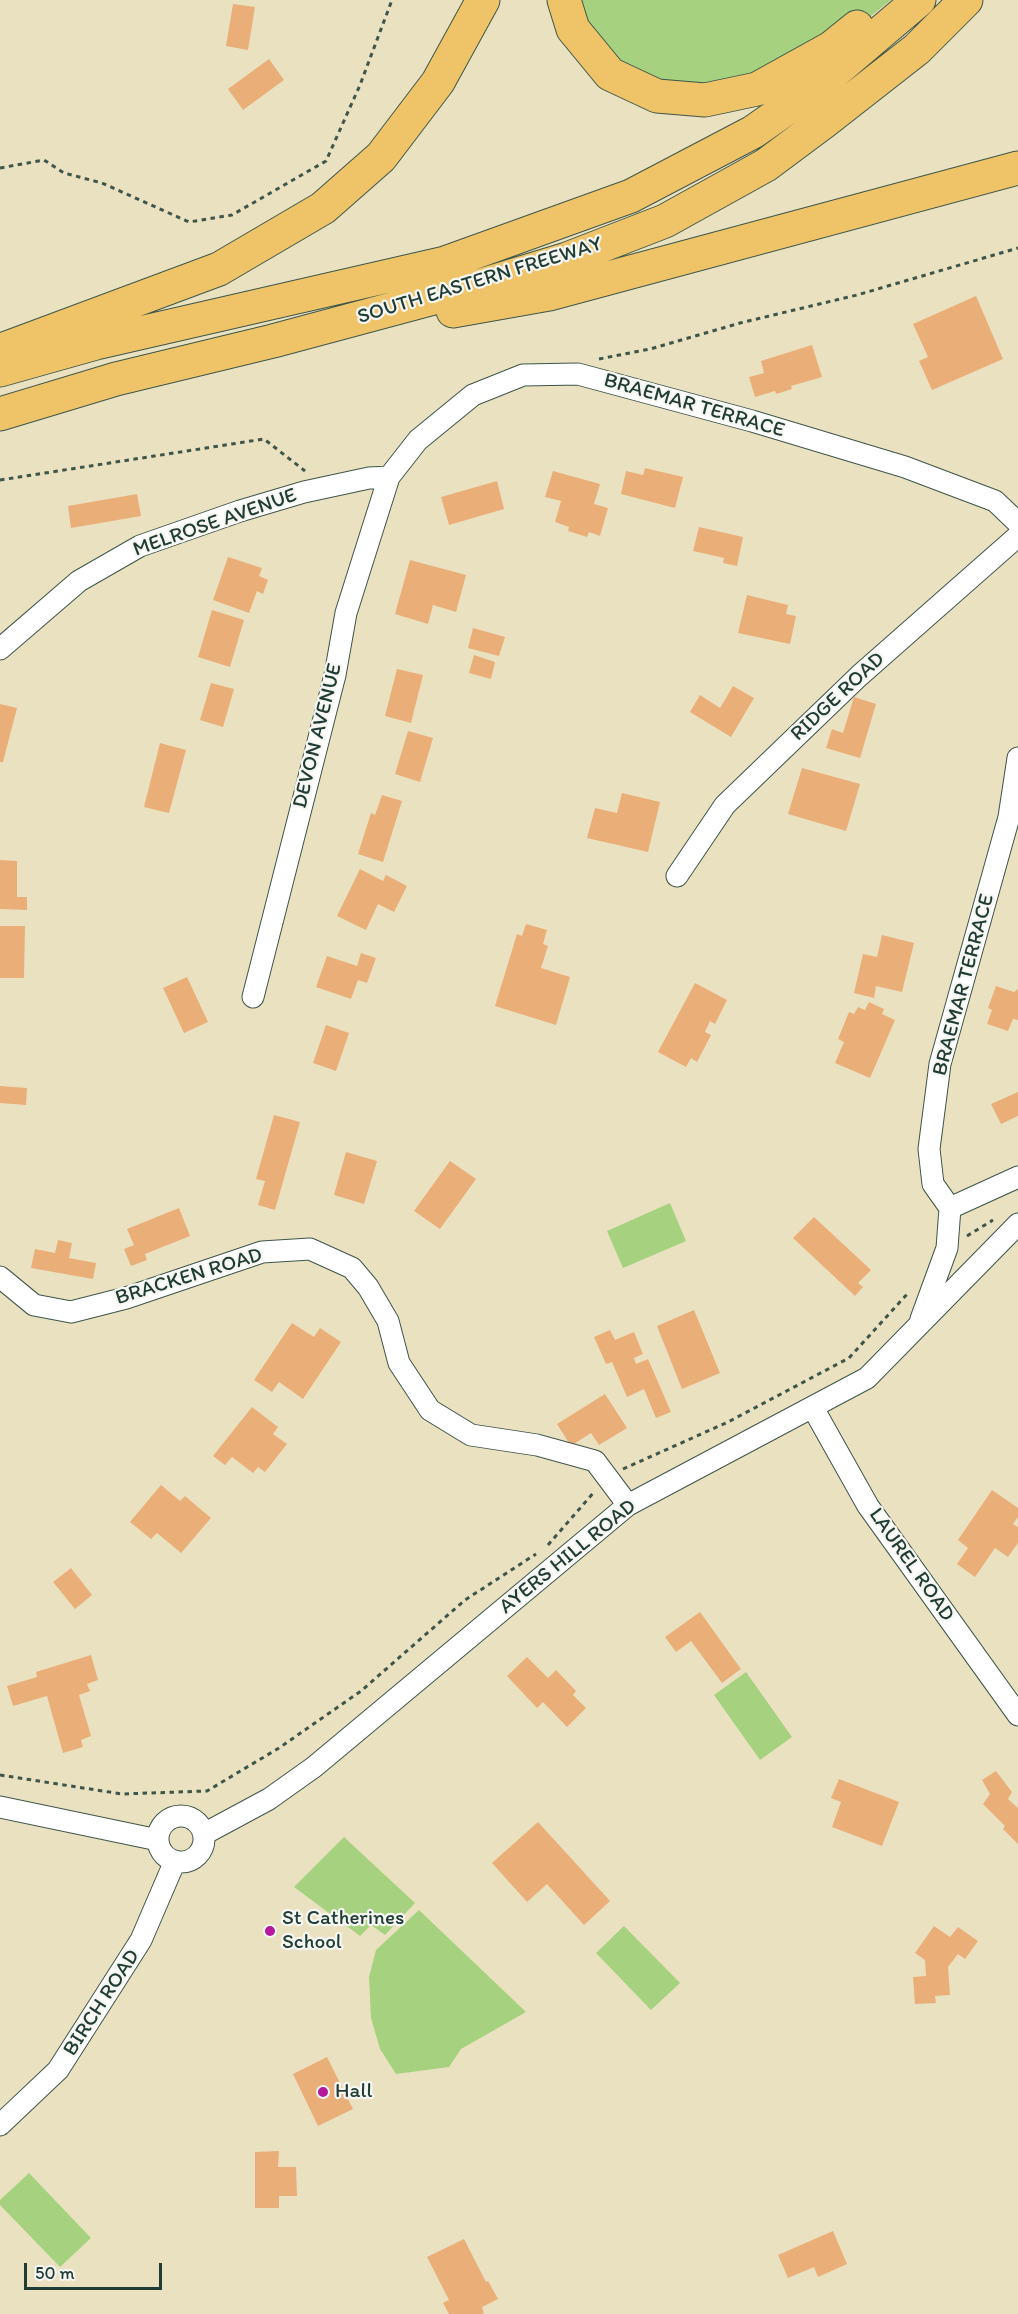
<!DOCTYPE html>
<html>
<head>
<meta charset="utf-8">
<style>
	body { margin:0 }
	#map { position:relative; width:1018px; height:2314px; overflow:hidden; background:#eae1c0; font-family:Itim,sans-serif }
	canvas { display:block }
	.scale { position:absolute; left:24px; top:2263px; width:138px; height:27px; box-sizing:border-box; border:3px solid #1f3d34; border-top:0; padding-left:8px; font-size:18px; line-height:21px; white-space:nowrap; color:#1f3d34; -webkit-text-stroke:4px #f6f6f2; paint-order:stroke }
</style>
</head>
<body>
<div id="map">
<canvas width="1018" height="2314"></canvas>
<div class="scale">50 m</div>
</div>
<script>
const ctx = document.querySelector('canvas').getContext('2d');
ctx.lineJoin = 'round';
function paint(path, color) { ctx.fillStyle = color; ctx.fill(path, 'evenodd'); }
function trace(path, color, width, dash) { ctx.strokeStyle = color; ctx.lineWidth = width; ctx.lineCap = dash ? 'butt' : 'round'; ctx.setLineDash(dash || []); ctx.stroke(path); }
function label(font, color, halo, rows, align = 'center') {
  ctx.font = font + ' Itim,sans-serif'; ctx.lineWidth = 4.5; ctx.setLineDash([]); ctx.textBaseline = 'middle'; ctx.strokeStyle = halo; ctx.fillStyle = color; for (const [text, x, y, turn = 0] of rows) {
    ctx.save(); ctx.translate(x, y); ctx.rotate((+turn || 0) * Math.PI / 180); ctx.textAlign = isNaN(turn) ? turn : align; if (halo) ctx.strokeText(text, 0, 0); ctx.fillText(text, 0, 0); ctx.restore();
  }
}
paint(new Path2D(`
	M564 0H891L831 48 705 100 610 74Z
	M670 1203 686 1241 623 1268 607 1231Z
	M746 1672 792 1737 760 1760 714 1695Z
	M344 1837 415 1903 385 1935 371 1925 360 1936 294 1887Z
	M419 1910 526 2012 461 2049 449 2067 396 2074 380 2049 371 2018 369 1977 376 1950Z
	M624 1926 680 1983 651 2010 596 1953Z
	M29 2173 91 2238 60 2267 0 2205V2200Z`), '#a6d27f');
paint(new Path2D(`
	M233 4 255 7 248 50 226 46Z
	M269 59 284 80 243 110 228 89Z
	M976 296 1003 359 932 390 919 361 928 357 913 324Z
	M812 345 822 377 791 386 792 389 776 394 775 391 755 397 749 377 764 373 761 361Z
	M645 468 683 477 675 508 621 494 626 471 643 475Z
	M553 471 600 484 594 504 608 508 600 536 589 532 587 537 568 531 569 527 555 522 561 501 545 497Z
	M497 481 504 509 449 525 441 497Z
	M137 494 141 516 71 528 68 506Z
	M699 527 743 537 737 566 723 563 724 558 693 551Z
	M228 557 262 568 259 576 268 580 263 594 257 591 249 613 213 600Z
	M410 560 466 575 456 612 433 605 428 624 395 614Z
	M747 595 788 605 786 614 796 616 790 644 738 633Z
	M212 610 244 620 230 667 198 657Z
	M473 628 505 637 499 656 468 648Z
	M474 655 495 662 491 679 469 673Z
	M397 669 423 675 411 723 385 716Z
	M211 683 234 689 223 727 200 720Z
	M733 686 754 698 731 737 690 712 700 695 720 708Z
	M854 697 876 704 860 758 826 748 832 729 843 733Z
	M0 704 17 708 3 762H0Z
	M408 731 433 738 420 782 395 774Z
	M160 743 186 750 169 813 144 807Z
	M802 768 860 784 846 831 788 814Z
	M622 793 660 802 648 852 587 838 595 808 617 813Z
	M382 795 402 801 383 862 358 854 371 813 375 815Z
	M0 860 17 861V897H27V910L0 909Z
	M360 869 383 881 386 875 407 886 394 912 378 904 366 930 337 916Z
	M526 924 547 930 543 944 548 946 541 968 570 977 556 1025 495 1006 517 934 522 936Z
	M0 926H25L24 978H0Z
	M882 935 914 943 902 992 876 986 874 998 854 993 863 954 877 957Z
	M361 953 376 958 367 983 358 980 351 999 316 987 327 956 357 966Z
	M187 977 208 1022 184 1033 163 988Z
	M695 983 727 1000 715 1024 710 1021 705 1032 711 1035 697 1062 691 1058 686 1067 658 1052Z
	M996 986 1014 992 1018 989V1020L1013 1019 1008 1031 987 1024 992 1010 988 1008Z
	M869 1002 884 1009 882 1014 895 1020 870 1078 835 1063 844 1042 838 1039 849 1012 854 1014 858 1007 865 1010Z
	M326 1025 349 1033 336 1071 313 1063Z
	M0 1086 27 1088 26 1105 0 1103Z
	M1018 1092V1116L1001 1124 991 1104Z
	M274 1115 300 1122 275 1210 258 1205 265 1181 256 1179Z
	M346 1152 377 1161 364 1204 334 1195Z
	M450 1161 476 1179 440 1229 414 1211Z
	M179 1208 190 1236 145 1254 147 1260 131 1266 124 1249 134 1245 127 1229Z
	M814 1217 871 1270 858 1283 863 1287 855 1296 793 1238Z
	M58 1240 72 1243 69 1258 96 1263 93 1279 31 1268 35 1249 55 1253Z
	M694 1310 720 1373 682 1389 657 1326Z
	M292 1323 314 1337 320 1328 341 1342 303 1399 279 1382 272 1392 254 1380Z
	M610 1330 615 1340 634 1332 643 1354 634 1358 636 1364 648 1359 671 1412 656 1418 644 1389 627 1397 612 1362 606 1364 594 1337Z
	M605 1394 627 1428 599 1445 591 1433 571 1446 557 1424Z
	M252 1407 278 1427 273 1434 287 1444 265 1472 258 1467 253 1473 232 1457 225 1465 213 1456Z
	M161 1485 180 1501 185 1496 211 1518 181 1553 157 1533 151 1539 130 1522Z
	M992 1490 1018 1508V1517L1013 1524 1018 1527V1543L1008 1557 995 1548 975 1577 957 1564 968 1548 958 1540Z
	M71 1568 92 1595 75 1609 53 1582Z
	M700 1612 741 1669 722 1683 691 1641 676 1652 665 1637Z
	M91 1655 98 1680 87 1684 90 1691 79 1695 91 1736 81 1740 83 1747 63 1753 47 1696 13 1706 7 1686 37 1677 36 1672Z
	M527 1657 548 1678 556 1670 576 1691 573 1695 586 1708 567 1727 543 1702 537 1708 507 1676Z
	M996 1771 1012 1792 1008 1799 1018 1808V1844L1003 1829 1005 1826 983 1804 990 1794 982 1780Z
	M839 1779 899 1802 882 1846 832 1827 841 1802 831 1798Z
	M538 1822 610 1901 584 1925 547 1884 527 1902 492 1863Z
	M934 1926 950 1937 958 1927 978 1941 965 1959 958 1954 948 1967 950 1995 935 1996 936 2003 915 2004 913 1977 926 1976 925 1960 915 1953Z
	M327 2057 353 2109 318 2126 293 2074Z
	M279 2151 278 2167H296L297 2196H279V2208H255V2152Z
	M833 2231 847 2264 818 2277 814 2267 788 2278 778 2255Z
	M464 2239 486 2282 488 2281 498 2299 482 2307 484 2313 482 2314H449L443 2303 449 2300 427 2257Z`), '#eaaf79');
const street = new Path2D(`
	M0 649 79 581 140 546 240 511 304 492 369 478 389 477
	M1018 758 1009 817 940 1064 929 1149 933 1184 950 1208 1018 1177
	M677 876 725 805 859 676 1018 536
	M253 997 335 675 346 613 389 477 418 440 473 395 523 375 578 374 752 421 905 467 995 501 1018 523
	M0 1277 34 1305 71 1312 126 1298 262 1252 310 1249 352 1268 368 1287 388 1321 399 1363 430 1410 471 1435 537 1445 595 1461 628 1505
	M921 1319 947 1248 950 1208
	M813 1408 868 1506 1018 1715
	M0 1807 158 1840
	M158 1839a23 23 0 1 1 46 0a23 23 0 1 1-46 0Z
	M204 1834 269 1799 314 1767 628 1505 867 1378 1018 1224
	M0 2125 58 2070 141 1940 175 1861`);
const highway = new Path2D(`
	M564 0 573 29 610 74 657 96 705 100 757 89 831 48 857 27
	M453 311 549 294 1018 168
	M7 348 219 269 323 208 381 157 438 82 483 0
	M0 370 96 343 445 263 631 196 753 132 813 90 919 0
	M0 414 116 379 273 341 478 286 567 259 665 221 766 165 825 121 917 49 966 0`);
trace(street, '#3d5649', 23);
trace(highway, '#3d5649', 35);
trace(new Path2D(`
	M0 168 44 160 64 173 102 183 189 222 232 215 326 161 360 85 392 0
	M599 359 650 349 740 323 857 295 1018 248
	M0 480 264 439 305 471
	M967 1236 993 1220
	M623 1469 728 1422 849 1358 909 1292
	M548 1545 595 1491
	M0 1775 122 1794 207 1791 279 1748 361 1691 465 1600 536 1554`), '#3d5649', 3, [4.5, 4.5]);
trace(street, '#fff', 21);
trace(highway, '#efc469', 33);
for (const [x, y, r, color] of [
	[270,1931,6,"#b5179e"],
	[323,2092,6,"#b5179e"]
]) { const dot = new Path2D(); dot.arc(x, y, r, 0, 2 * Math.PI); ctx.fillStyle = color; ctx.fill(dot); trace(dot, '#f6f6f2', 2); }
label('21px', '#1f3d34', '#f6f6f2', [
	["SOUTH EASTERN FREEWAY",480,281,-17],
	["BRAEMAR TERRACE",694,406,16],
	["MELROSE AVENUE",215,523,-19],
	["RIDGE ROAD",838,697,-43],
	["DEVON AVENUE",318,736,-76],
	["BRAEMAR TERRACE",964,985,-75],
	["BRACKEN ROAD",189,1277,-17],
	["AYERS HILL ROAD",568,1557,-39],
	["LAUREL ROAD",911,1565,55],
	["BIRCH ROAD",102,2003,-57]
]);
label('21px', '#1f3d34', '#f6f6f2', [
	["St Catherines",282,1919],
	["School",282,1943],
	["Hall",335,2092]
], 'left');
</script>
</body>
</html>
